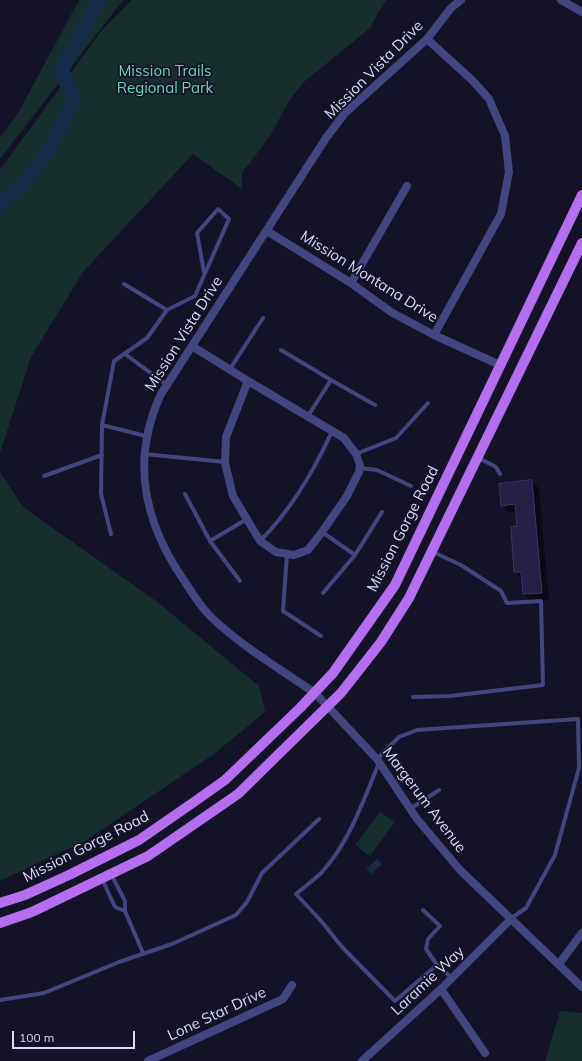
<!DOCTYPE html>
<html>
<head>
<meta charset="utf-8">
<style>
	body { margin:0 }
	#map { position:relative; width:582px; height:1061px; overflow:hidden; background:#141226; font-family:Mulish,sans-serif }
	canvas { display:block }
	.scale { position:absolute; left:12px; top:1031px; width:123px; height:18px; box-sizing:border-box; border:2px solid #dcdbfb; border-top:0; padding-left:5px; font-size:12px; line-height:14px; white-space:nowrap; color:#dcdbfb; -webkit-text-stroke:3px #141226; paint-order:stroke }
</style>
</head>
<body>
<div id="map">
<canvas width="582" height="1061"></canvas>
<div class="scale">100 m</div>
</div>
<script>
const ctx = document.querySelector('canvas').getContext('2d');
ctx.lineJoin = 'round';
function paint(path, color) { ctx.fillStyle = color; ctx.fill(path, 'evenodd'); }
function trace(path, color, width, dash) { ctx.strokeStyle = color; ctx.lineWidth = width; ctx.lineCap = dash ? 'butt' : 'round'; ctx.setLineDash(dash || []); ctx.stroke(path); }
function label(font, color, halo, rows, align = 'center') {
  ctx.font = font + ' Mulish,sans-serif'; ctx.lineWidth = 3.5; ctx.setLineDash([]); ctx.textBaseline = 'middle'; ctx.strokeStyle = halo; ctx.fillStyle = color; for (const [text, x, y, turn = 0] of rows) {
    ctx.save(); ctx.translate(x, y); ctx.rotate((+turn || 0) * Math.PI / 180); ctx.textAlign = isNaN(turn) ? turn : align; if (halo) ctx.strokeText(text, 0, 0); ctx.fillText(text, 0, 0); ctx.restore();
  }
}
paint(new Path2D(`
	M79 0H123L0 159V138L18 113Z
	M132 0H386L369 29 305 81 290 99 270 136 242 173V189L193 154 83 272 31 357 0 453V170L102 30Z
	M0 472 23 507 156 601 259 686 265 712 214 754 85 841 0 881Z
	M380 812 395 822 370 856 355 845Z
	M560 1011 582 1013V1061H545Z`), '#162f2c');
paint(new Path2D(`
	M377 859 382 864 371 874 366 869Z`), '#142c48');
paint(new Path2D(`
	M531 481 539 488 549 600 532 602 524 594 523 580 515 572 518 527 517 512 510 513 502 505Z`), '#0007');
trace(new Path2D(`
	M0 204C34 178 58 138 74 99L61 71 99 0`), '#142c48', 15);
const building = new Path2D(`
	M532 480 542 593 523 594 521 572H514L511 527 517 526 515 504 501 506 499 484Z`);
paint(building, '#252045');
trace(building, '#3b356e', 1);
trace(new Path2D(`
	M124 284 167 310
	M281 350 331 380
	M125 354 167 385
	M230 369 263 318
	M308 416 331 380 375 405
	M102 425 114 361 147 338 167 310 195 296 229 219 218 209 197 233 204 272
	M144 454 225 462
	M356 454 396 438 428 403
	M479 458 496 467 500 474
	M360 468 377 470 411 486
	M44 476 102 455
	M185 494 210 541 247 519
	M322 532 355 555
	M111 534 101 494 102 425 146 436
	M210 541 240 581
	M260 541C292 509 314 471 332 431
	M287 554 283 611 321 636
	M323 593 355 555 382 512
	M413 697 450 696 543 685 541 601 507 603 501 591 461 565 433 552
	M377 759 399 737 417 730 578 719 579 768 555 855 526 908 510 919
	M379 763C363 801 350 841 322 872 314 880 304 887 296 894L322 922 342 947 395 1001 437 965 426 949 428 939 440 926 423 910
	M410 809 439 790
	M111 874 125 901V911L143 953
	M102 879 115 907 125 911
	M437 965 452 978
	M0 1000 44 993 119 962 172 944 236 915 247 902 262 873 319 819`), '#424580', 4);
trace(new Path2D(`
	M561 0 582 12
	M427 39 473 81 489 99 505 136 509 172 501 214 434 335
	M267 231 351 283 391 312 434 335 500 365
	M351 283 407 186
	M192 346 248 381
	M248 381 344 438 356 454 360 465 359 472 347 496 322 532 308 550 294 555 276 552 260 541 233 496 225 463 226 437Z
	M315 693C280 669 241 646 210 616 200 606 192 593 185 582 144 523 130 461 161 394L326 138 345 113 427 39 451 8 461 0
	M559 964 582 933
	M441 989 485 1053
	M148 1061 283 999 292 985
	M362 1061 441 989 510 920`), '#424580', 8);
trace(new Path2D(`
	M315 693 377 759 417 819 460 870 582 987`), '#424580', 8);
trace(new Path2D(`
	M0 903 25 895 69 875 139 840 194 802 225 780 300 708 333 673 395 585 582 195
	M0 923 32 912 148 856 238 794 341 693 381 642 409 598 582 243`), '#b46eef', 10);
label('15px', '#dcdbfb', '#141226', [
	["Mission Vista Drive",374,70,-45],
	["Mission Montana Drive",369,277,32],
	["Mission Vista Drive",184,334,-58],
	["Mission Gorge Road",403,529,-63],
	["Margerum Avenue",424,800,53],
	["Mission Gorge Road",86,847,-27],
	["Laramie Way",428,981,-43],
	["Lone Star Drive",217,1014,-25]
]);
label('15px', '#6ed4b2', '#141226', [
	["Mission Trails",165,71],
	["Regional Park",165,88]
]);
</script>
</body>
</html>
